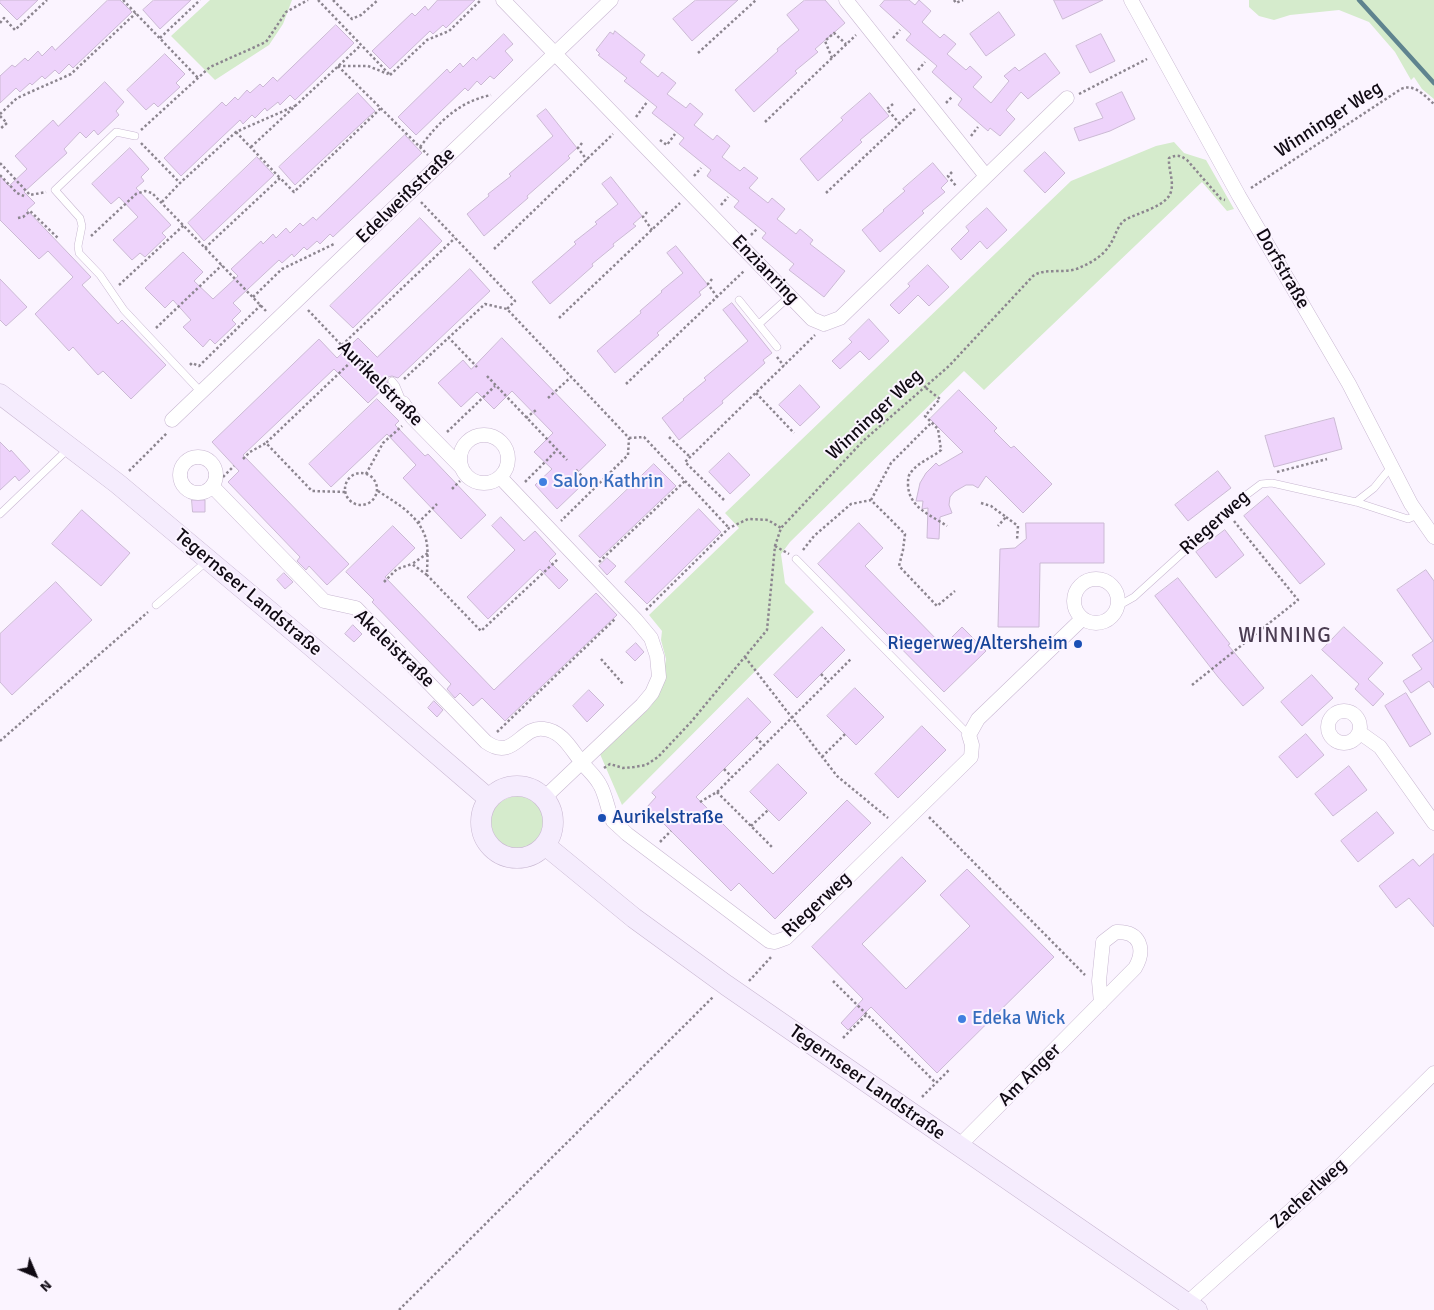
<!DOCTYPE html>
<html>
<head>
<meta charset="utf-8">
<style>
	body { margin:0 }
	#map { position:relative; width:1434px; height:1310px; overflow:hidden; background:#fbf4ff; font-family:Signika,sans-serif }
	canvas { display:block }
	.north { position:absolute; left:10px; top:1250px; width:50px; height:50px; -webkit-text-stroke:4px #fbf4ff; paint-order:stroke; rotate:135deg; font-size:14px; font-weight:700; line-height:20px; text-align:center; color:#100a13 }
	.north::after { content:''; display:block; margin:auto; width:18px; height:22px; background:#100a13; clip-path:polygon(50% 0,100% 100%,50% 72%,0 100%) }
</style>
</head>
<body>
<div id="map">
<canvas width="1434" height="1310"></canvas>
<div class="north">N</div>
</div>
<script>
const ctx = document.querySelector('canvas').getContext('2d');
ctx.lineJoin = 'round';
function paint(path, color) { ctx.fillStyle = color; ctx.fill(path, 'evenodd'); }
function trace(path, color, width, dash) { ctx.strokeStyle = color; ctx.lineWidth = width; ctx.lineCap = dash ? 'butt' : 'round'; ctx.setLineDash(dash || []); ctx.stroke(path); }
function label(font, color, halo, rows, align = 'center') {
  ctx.font = font + ' Signika,sans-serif'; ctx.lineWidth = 4; ctx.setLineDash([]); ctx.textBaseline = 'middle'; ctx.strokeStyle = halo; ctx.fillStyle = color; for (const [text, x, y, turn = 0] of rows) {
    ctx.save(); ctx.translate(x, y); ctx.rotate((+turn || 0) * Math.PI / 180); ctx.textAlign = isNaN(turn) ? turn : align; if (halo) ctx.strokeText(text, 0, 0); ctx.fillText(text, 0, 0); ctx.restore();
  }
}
paint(new Path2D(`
	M210 0H292L283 24 269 45 215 80 171 36Z
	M1249 0H1434V99L1422 89 1414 77 1411 80 1395 52 1369 22 1339 10 1290 15 1274 20 1259 16 1249 7Z
	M1174 142 1184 153 1206 160 1234 209 1227 211 1202 182 984 390 964 371 790 542 781 554 785 583 814 612 622 805 600 754 651 706 662 684 666 659 661 640 662 631 649 615 739 528 725 513 1071 181 1156 146Z
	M490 824a28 28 0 1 1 56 0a28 28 0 1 1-56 0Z`), '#d5ebcc');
trace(new Path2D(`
	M1359 0 1434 83`), '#5f848f', 4.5);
const building = new Path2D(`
	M0 0H38L17 20 0 3Z
	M108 0H120L132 12 73 68 69 64 59 74 55 70 45 79 42 76 32 85 30 83 20 92 16 88 0 103V76L12 65 15 67 25 58 28 61 38 51 42 56 52 46 55 50Z
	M154 0H191L160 29 143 10Z
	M438 0H475L446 28 443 25 433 34 430 31 390 69 372 51 412 13 415 16 425 6 428 10Z
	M696 0H738L692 41 673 19Z
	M805 0H825L845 23 815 49 818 52 795 71 797 73 754 112 735 90 778 51 777 49 799 30 787 15Z
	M885 0H909L915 5 919 0 931 11 922 22 940 38 944 34 956 44 947 54 966 70 970 66 982 77 973 87 991 103 1009 81 1004 76 1015 67 1019 71 1045 53 1060 73 1028 99 1021 92 1006 110 1015 119 1000 136 990 128 988 131 958 105 962 99 932 72 937 66 906 40 911 34 880 6Z
	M1054 0H1103L1063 19Z
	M999 12 1015 35 986 56 970 34Z
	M336 25 354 43 295 100 290 95 280 105 278 102 267 111 265 108 255 118 252 115 243 124 240 120 181 176 164 158 222 102 226 106 235 97 238 100 247 90 250 93 260 84 263 87 273 77 277 81Z
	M615 31 645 55 640 62 658 77 662 72 676 83 667 94 686 108 690 103 703 114 694 125 713 140 717 135 730 146 722 157 740 171 744 167 758 178 749 188 768 203 772 198 785 209 777 219 796 234 800 229 813 240 810 244 845 271 824 297 789 270 794 264 762 238 766 233 734 207 739 201 707 176 711 170 679 144 684 138 652 113 657 107 624 81 627 78 598 55 600 54 596 50 610 32 613 34Z
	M504 34 513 44 505 51 513 60 494 79 490 76 481 85 477 81 468 91 465 88 416 135 398 117 447 69 450 73 460 63 463 67 473 57 476 60Z
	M1101 34 1115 61 1090 73 1076 46Z
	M165 54 185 74 176 83 180 87 158 107 154 103 146 110 127 90Z
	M105 82 124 102 116 111 119 115 98 135 94 130 86 138 80 132 64 149 67 153 24 192 35 203 27 210 91 277 82 285 118 324 122 320 166 365 131 399 103 371 98 375 73 347 69 351 35 314 73 277 48 251 39 259 0 220V176L9 186 27 169 15 156 53 120 58 126Z
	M1122 92 1135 119 1110 131 1079 141 1074 128 1103 118 1096 104Z
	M358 93 375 111 295 185 279 167Z
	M870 93 889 116 860 140 862 142 818 181 800 159 843 120 841 118Z
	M546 109 577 148 568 156 570 158 527 196 528 198 484 236 467 214 489 196 488 194 511 176 509 174 553 136 537 116Z
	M405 135 422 153 333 237 330 234 320 244 317 241 307 250 304 247 294 257 292 254 282 263 279 260 233 303 241 311 232 320 236 324 215 344 210 339 203 347 183 327 191 320 173 300 165 308 145 288 183 252 203 272 194 281 213 299 238 276 231 269 261 241 263 244 273 234 276 238 286 228 290 233 300 223 303 226 313 217 316 220Z
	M130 148 149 169 141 177 144 181 136 188 171 225 162 233 166 237 145 257 140 253 132 260 113 240 138 217 119 197 111 204 92 184Z
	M1045 152 1065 173 1045 193 1024 171Z
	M257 157 274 175 204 241 188 223Z
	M933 163 948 181 941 188 945 192 922 211 924 213 880 252 862 230 884 211 883 210 905 191 903 189Z
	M611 177 642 216 633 224 636 226 613 244 614 246 592 264 593 266 550 304 532 282 576 244 574 242 597 224 595 222 618 204 602 184Z
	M987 208 1007 230 987 249 980 241 961 260 951 249 969 231 966 227Z
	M420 218 442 241 353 328 330 306Z
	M676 246 708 285 699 292 701 295 657 333 659 335 615 373 597 351 641 313 640 311 662 292 661 291 683 273 667 253Z
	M928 265 949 287 929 306 918 295 899 314 890 305 910 286 908 284Z
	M470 269 490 291 398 378 392 376 388 377 387 381 388 384 368 403 334 369 243 455 349 564 327 585 309 566 306 570 297 561 300 557 228 482 239 471 212 442 319 339 337 358 358 338 377 357Z
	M0 279 27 307 6 326 0 320Z
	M732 303 772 353 763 360 765 363 722 401 723 403 679 440 662 418 684 400 683 399 706 380 704 378 748 341 723 310Z
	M869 319 889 341 869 360 860 351 840 369 832 361 852 342 849 339Z
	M502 338 606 445 573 477 582 485 557 509 535 485 552 469 534 452 553 433 512 391 494 409 477 392 461 407 438 383 463 360 471 369Z
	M800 385 820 407 800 426 779 405Z
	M959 390 997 428 994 431 1011 448 1014 446 1052 484 1023 513 986 476 978 488 973 485H966L954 492 950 497 949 505 952 513 940 517 939 539 927 538 928 508 922 509 923 501H916L920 483 926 473 936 463 939 466 963 452 930 419Z
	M377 399 399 421 395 425 425 456 428 454 486 515 461 539 403 478 416 465 387 434 331 487 309 464Z
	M1334 418 1342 449 1274 467 1265 436Z
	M0 442 10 452 11 450 30 471 19 481 15 476 0 490Z
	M729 453 750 475 730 494 709 472Z
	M654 464 676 486 600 558 579 536Z
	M1218 471 1231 488 1188 521 1175 505Z
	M1268 496 1325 564 1300 584 1244 516Z
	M192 500H205V512H193Z
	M699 509 721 532 647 604 625 582Z
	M82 510 130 553 101 586 52 544Z
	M501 517 524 541 535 531 556 554 549 561 568 580 559 589 540 569 488 619 467 597 515 550 492 526Z
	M859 523 883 548 865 566 943 646 962 627 986 651 944 692 818 564Z
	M1026 523H1104V563H1040L1039 627H998L1000 549 1015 548 1026 539Z
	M393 526 415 548 385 577 494 690 596 593 617 615 505 721 482 698 473 706 460 693 455 698 447 689 451 684 372 602 374 600 346 572Z
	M1225 530 1244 555 1216 578 1196 552Z
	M607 558 616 566 607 575 599 566Z
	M1426 570 1434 581V688L1429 681 1411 693 1403 681 1422 669 1412 655 1433 641 1397 590Z
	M284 573 293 582 285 589 277 580Z
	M1178 578 1230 644 1228 645 1264 688 1243 706 1218 677 1155 596Z
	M56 582 92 620 12 695 0 682V634Z
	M353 625 362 634 354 642 345 634Z
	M822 627 845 650 797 698 774 675Z
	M1344 627 1383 663 1368 679 1384 694 1373 706 1355 689 1359 684 1322 650Z
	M636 643 644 652 635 661 626 652Z
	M1312 675 1333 698 1302 726 1281 702Z
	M855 688 884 717 856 745 827 716Z
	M589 690 604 705 587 722 573 706Z
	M1406 693 1431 734 1410 747 1385 706Z
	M748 698 771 722 696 797 773 874 847 800 871 823 775 919 739 883 731 891 647 807 656 797 652 793Z
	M434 701 443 710 437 717 428 708Z
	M922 726 946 750 898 798 875 774Z
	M1306 734 1324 755 1297 778 1279 757Z
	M778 764 807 793 779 821 750 792Z
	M1349 766 1367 790 1333 816 1315 794Z
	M1377 812 1394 833 1358 862 1341 841Z
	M1434 854V927L1409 898 1396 908 1379 886 1413 859 1419 866Z
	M902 857 926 881 862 944 906 989 970 926 940 895 967 869 1054 957 937 1073 871 1007 848 1030 841 1023 863 999 812 947Z`);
paint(building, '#eed3fb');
trace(building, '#cbb9d4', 1);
const service = new Path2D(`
	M135 136 116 132 55 190 80 218 82 226 78 246 79 253 100 275 124 310 201 392
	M739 300 777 347
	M759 324 790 296
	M392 381 396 386 403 403
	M1356 502 1374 488 1391 467
	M0 514 68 449
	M796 559 969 735
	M156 605 207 561
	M1118 606 1134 597 1245 496 1261 484 1272 483 1356 502 1408 519 1417 515`);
const minor = new Path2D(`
	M503 0 812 319 824 324 840 318 1067 98
	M846 0 986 176
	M1131 0 1239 196 1349 384 1411 504 1434 537
	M403 403 412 417 462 468
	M172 420 611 0
	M460 459a24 24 0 1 1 48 0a24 24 0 1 1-48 0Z
	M180 475a18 18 0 1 1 36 0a18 18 0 1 1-36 0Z
	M500 477 636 620 651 638 657 656 659 677 652 693 642 705 544 798
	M213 487 324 601 356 608 486 742C514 762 521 725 544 729 563 731 572 751 583 764 589 771 596 777 600 785 606 795 608 812 613 821 617 825 623 830 627 834L769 941 775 942 786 938 971 757 972 745 969 735 978 719 1082 619
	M1074 601a22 22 0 1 1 44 0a22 22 0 1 1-44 0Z
	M1328 727a16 16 0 1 1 32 0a16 16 0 1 1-32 0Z
	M1359 732 1380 747 1434 823
	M959 1146 1135 968C1146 949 1140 931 1116 932L1103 942 1099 981 1101 1003
	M1187 1303 1337 1169 1434 1073`);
const secondary = new Path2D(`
	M0 394 118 484 311 646 489 799
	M481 822a36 36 0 1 1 72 0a36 36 0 1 1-72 0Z
	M545 845 634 918 726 985 1197 1310`);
trace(service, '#c8b7d1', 8);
trace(minor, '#c8b7d1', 15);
trace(secondary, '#c8b7d1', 21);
trace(new Path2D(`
	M123 0 198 78
	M318 0 390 75
	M333 0 352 19 361 15 378 0
	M954 0 956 3 963 0
	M0 23 4 18 15 30 47 0
	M160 38 200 0
	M893 38 900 30
	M698 53 756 0
	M832 58 825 41 834 33 846 44
	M338 66 428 155
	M338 66H368L388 74
	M918 70 925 62
	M390 75 427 40 449 31 481 0
	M1079 94 1147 59
	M946 103 952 97
	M893 104 887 109 899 123
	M0 114 17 98 71 74 136 13
	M0 116 7 123 0 129
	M636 117 647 102
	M765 122 856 35
	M141 130 210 67 266 42 286 12 308 0
	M236 132 280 178
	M971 136 978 127
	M660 140 667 145 675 134
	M141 143 180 183
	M582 143 578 148 587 160
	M251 147 361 45
	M420 147C439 122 458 102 491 95
	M0 163 30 195 46 192
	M952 172 948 176 956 186
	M0 175 17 193 24 196
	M694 176 701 168
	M1251 188 1401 89C1414 83 1425 96 1434 104
	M826 193 915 109
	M162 202 180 183 236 132 297 105
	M421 202 515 301 507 309
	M721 205 728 197
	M647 212 643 217 652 230
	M18 218 23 217 30 211 59 239
	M751 235 757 229
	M91 236 136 194 145 191 152 193 266 311
	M205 248 280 178 294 192 381 108
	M494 249 613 134
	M712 279 708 284 717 297
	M119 285 184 225
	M253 297 282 269 334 244
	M308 310 383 389
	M559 318 680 203
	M156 328 222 265
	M448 337 477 367
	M342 345 455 238
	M777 357 784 366
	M190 365 192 363 199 366 261 305
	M487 376 567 460
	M404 379 485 304 507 309 629 438 628 455 561 521
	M626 384 745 270
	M926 388 940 399 925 416 938 429 941 450C933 457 919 462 912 471 908 475 908 479 908 485 909 508 931 515 947 526
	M756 393 794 433
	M548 398 571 377
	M526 418 536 410
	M447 432 495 386
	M669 437 690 457
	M629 438 644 437 729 528
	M243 459 250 452 266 443
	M576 470 594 488
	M129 471 167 433
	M1277 472 1327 459
	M345 489a16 16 0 1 1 32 0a16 16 0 1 1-32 0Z
	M366 474 383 443 402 426
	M223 477 234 466
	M525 482 557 450
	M452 489 460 481
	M378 491C396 503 417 514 425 536 429 547 427 562 427 575L481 631 558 559
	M345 492 312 491 266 443 354 359
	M724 500 685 462 815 335
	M871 500 891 463 931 423
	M981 503 991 506 1006 517 998 526
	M1006 517 1018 526 1017 540
	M418 523 437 504
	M775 546 789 554
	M803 550 814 536 851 504 871 500 905 534 903 550 899 566 937 606 955 591
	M599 562 685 481
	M427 575 412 564 428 553
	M384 582 397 569 412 564
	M646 610 729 528 748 519 768 520 781 528
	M745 657 837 776 888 818
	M601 659 624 685
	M821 674 828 681
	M1192 685 1298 600 1234 521
	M497 732 615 619
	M756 737 763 745
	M0 741 148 612
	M822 757 845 734
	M604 768 610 764 623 768 634 767 646 765 658 757 691 722 767 630 775 546 781 528 863 441 949 366 1033 276C1045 267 1066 275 1081 267 1093 262 1105 254 1111 243 1116 235 1117 226 1125 220 1137 213 1161 208 1169 196 1176 185 1168 170 1169 158 1177 154 1181 156 1187 160L1221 199 1225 200
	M724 769 732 777
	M717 792 773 848
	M700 802 717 792 852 658
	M929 817 1085 975
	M751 826 768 810
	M660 842 671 831
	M749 981 772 956
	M833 981 936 1083
	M843 1038 866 1015
	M922 1097 949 1070
	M399 1310 713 997`), '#8c858f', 2.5, [2.5, 2.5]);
trace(service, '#fff', 7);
trace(minor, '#fff', 14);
trace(secondary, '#f5ecfd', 20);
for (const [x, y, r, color] of [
	[543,482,5,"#3f7fe0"],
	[1078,644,5,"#1a4fb4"],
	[602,818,5,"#1a4fb4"],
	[962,1019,5,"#3f7fe0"]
]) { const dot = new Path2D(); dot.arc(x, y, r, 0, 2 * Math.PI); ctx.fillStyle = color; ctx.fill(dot); trace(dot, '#fbf4ff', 2); }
label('19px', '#100a13', '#fbf4ff', [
	["Winninger Weg",1329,120,-33],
	["Edelweißstraße",406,196,-44],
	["Dorfstraße",1282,269,60],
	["Enzianring",765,270,46],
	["Aurikelstraße",380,384,45],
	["Winninger Weg",875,415,-43],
	["Riegerweg",1215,523,-42],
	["Tegernseer Landstraße",248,593,40],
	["Akeleistraße",394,649,44],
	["Riegerweg",817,905,-43],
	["Am Anger",1030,1075,-45],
	["Tegernseer Landstraße",867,1083,35],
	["Zacherlweg",1309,1194,-42]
]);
label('19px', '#366cbe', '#fbf4ff', [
	["Salon Kathrin",553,482],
	["Edeka Wick",972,1019]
], 'left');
label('19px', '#164399', '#fbf4ff', [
	["Riegerweg/Altersheim",1068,644],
	["Aurikelstraße",612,818,"left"]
], 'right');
ctx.letterSpacing = '1px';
label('21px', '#4b3d52', '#fbf4ff', [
	["WINNING",1285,636]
]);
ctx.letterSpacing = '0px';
</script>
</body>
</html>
